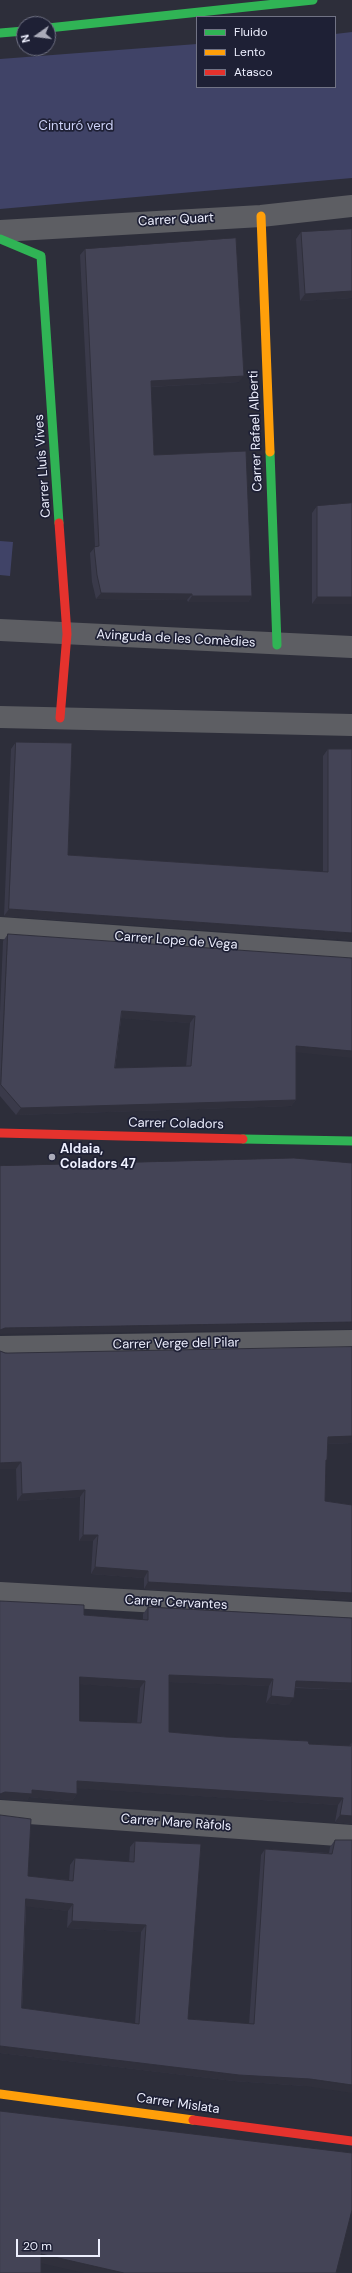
<!DOCTYPE html>
<html>
<head>
<meta charset="utf-8">
<style>
	body { margin:0 }
	#map { position:relative; width:352px; height:2273px; overflow:hidden; background:#2d2e3a; font-family:"DM Sans",sans-serif }
	canvas { display:block }
	.legend { position:absolute; left:196px; top:16px; width:140px; height:72px; box-sizing:border-box; background:#1e2035; border:1px solid #717385; margin:0; padding:5px 7px; list-style:none; font-size:12px; color:#edeffe }
	.legend li { display:flex; align-items:center; gap:8px; height:20px }
	.legend b { width:20px; border:1px solid #717385 }
	.north { position:absolute; left:16px; top:16px; width:40px; height:40px; box-sizing:border-box; background:#1e2035; border:1px solid #717385; border-radius:50%; rotate:256deg; font-size:11px; font-weight:700; line-height:16px; text-align:center; color:#edeffe }
	.north::after { content:''; display:block; margin:auto; width:14px; height:18px; background:#aaabb9; clip-path:polygon(50% 0,100% 100%,50% 72%,0 100%) }
	.scale { position:absolute; left:16px; top:2239px; width:84px; height:18px; box-sizing:border-box; border:2px solid #edeffe; border-top:0; padding-left:5px; font-size:12px; line-height:14px; white-space:nowrap; color:#edeffe; -webkit-text-stroke:3px #1e2035; paint-order:stroke }
</style>
</head>
<body>
<div id="map">
<canvas width="352" height="2273"></canvas>
<ul class="legend">
<li><b style="height:5px;background:#30b455"></b>Fluido</li>
<li><b style="height:5px;background:#ff9f0a"></b>Lento</li>
<li><b style="height:5px;background:#e5322d"></b>Atasco</li>
</ul>
<div class="north">N</div>
<div class="scale">20 m</div>
</div>
<script>
const ctx = document.querySelector('canvas').getContext('2d');
ctx.lineJoin = 'round';
function paint(path, color) { ctx.fillStyle = color; ctx.fill(path, 'evenodd'); }
function trace(path, color, width, dash) { ctx.strokeStyle = color; ctx.lineWidth = width; ctx.lineCap = dash ? 'butt' : 'round'; ctx.setLineDash(dash || []); ctx.stroke(path); }
function label(font, color, halo, rows, align = 'center') {
  ctx.font = font + ' "DM Sans",sans-serif'; ctx.lineWidth = 3.5; ctx.setLineDash([]); ctx.textBaseline = 'middle'; ctx.strokeStyle = halo; ctx.fillStyle = color; for (const [text, x, y, turn = 0] of rows) {
    ctx.save(); ctx.translate(x, y); ctx.rotate((+turn || 0) * Math.PI / 180); ctx.textAlign = isNaN(turn) ? turn : align; if (halo) ctx.strokeText(text, 0, 0); ctx.fillText(text, 0, 0); ctx.restore();
  }
}
paint(new Path2D(`
	M352 32V178L0 209V59L197 44V87H335V34Z
	M0 541 13 542 10 576 0 575Z`), '#404367');
trace(new Path2D(`
	M0 231 261 216 352 206
	M0 630 352 647
	M0 717 352 725
	M0 928 352 953
	M0 1347 352 1341
	M0 1593 352 1613
	M0 1811 352 1836`), '#5d5e63', 22);
trace(new Path2D(`
	M48 28 313 0
	M0 33 24 31
	M0 239 41 256 59 523
	M270 452 277 645
	M243 1139 352 1141`), '#30b455', 9);
trace(new Path2D(`
	M261 216 270 452
	M0 2094 193 2120`), '#ff9f0a', 9);
trace(new Path2D(`
	M59 523 67 634 60 718
	M0 1133 243 1139
	M193 2120 352 2141`), '#e5322d', 9);
paint(new Path2D(`
	M352 229V298L300 301 296 239 301 232Z
	M85 249 239 382 151 387 154 455 252 596 248 602H188L187 600 96 599 92 582 90 553 95 547 80 255Z
	M352 503V604H312V513L317 506Z
	M16 742 68 855 323 872V756L328 749H352V940L4 916 11 749Z
	M8 934 296 1053V1100L291 1106 16 1115 0 1096V1012L3 941ZM121 1018 190 1023 186 1067 115 1068Z
	M0 1351 352 1443 328 1444 326 1462 325 1501 352 1505V1600L144 1589V1578L91 1574 93 1541H79L80 1497 17 1501 16 1469Z
	M0 1601 84 1615 143 1620V1614L148 1607 352 1618V1690L295 1688 289 1705 266 1703 269 1686 169 1682V1732L226 1737 309 1744 349 1746 351 1743H352V1824L335 1822 338 1805 77 1788V1794L72 1801 29 1797 27 1800 0 1799ZM80 1684 140 1688 137 1723 80 1721Z
	M0 1815 28 1876 69 1880 70 1865 75 1858 129 1862 130 1847 135 1841 188 2019 249 2024 261 1855 265 1849 329 1853 330 1847 335 1840 305 2086 234 2081 0 2053ZM26 1906 68 1911 67 1928 141 1932 135 2024 22 2008Z`), '#3a3a4a');
paint(new Path2D(`
	M352 291V298L300 301 305 294Z
	M244 376 239 382 146 387 151 381Z
	M101 593 192 594 187 600 96 599Z
	M192 596H252L248 602H188Z
	M317 597H352V604H312Z
	M9 909 352 933V940L4 916Z
	M122 1011 195 1016 190 1023 117 1018Z
	M296 1046 352 1051V1058L292 1052Z
	M296 1100 291 1106 16 1115 21 1108Z
	M352 1322V1329L0 1334V1330L5 1328Z
	M352 1436V1443L324 1444 328 1437Z
	M21 1462 16 1469H0V1463Z
	M85 1490 80 1497 17 1501 22 1494Z
	M83 1535H98L93 1541H79Z
	M95 1567 148 1571 144 1578 91 1574Z
	M148 1582 352 1593V1600L144 1589Z
	M169 1675 273 1679 269 1686 164 1682Z
	M80 1677 145 1681 140 1688 75 1684Z
	M296 1681 352 1683V1690L291 1687Z
	M271 1696 294 1698 289 1705 266 1703Z
	M77 1781 343 1798 338 1805 73 1788Z
	M32 1790 77 1794 72 1801 29 1797 27 1800 0 1799V1794L5 1792Z
	M340 1815 352 1816V1824L335 1822Z
	M26 1899 73 1904 68 1911 21 1906Z
	M72 1921 146 1925 141 1932 67 1928Z
	M0 2046 310 2079 352 2085V2093L305 2086 234 2081 0 2053Z
	M41 2254 124 2273H84L36 2262Z`), '#30303c');
const building = new Path2D(`
	M352 229V291L305 294 301 232Z
	M236 238 244 376 151 381 154 455 246 451 252 596H192V594L101 593 97 575 94 547 99 546 85 249Z
	M352 503V597H317V506Z
	M16 742 72 743 68 855 328 872V749H352V933L9 909Z
	M8 934 352 958V1051L296 1046V1100L21 1108 1 1085ZM122 1011 195 1016 191 1066 115 1068Z
	M294 1158 352 1163V1322L5 1328 0 1330V1166Z
	M352 1347V1436L328 1437 327 1460H326L325 1501 352 1505V1593L148 1582V1571L95 1567 98 1535H83L85 1490 22 1494 21 1462 0 1463V1351L5 1353Z
	M0 1601 84 1605V1615L148 1620V1607L352 1618V1683L296 1681 294 1698 271 1696 273 1679 169 1675V1732L226 1737 308 1741 309 1744 351 1746V1743H352V1816L340 1815 343 1798 77 1781V1794L32 1790V1794L5 1792 0 1794ZM80 1677 145 1681 141 1723 80 1721Z
	M0 1815 31 1819 28 1876 73 1881 75 1858 134 1862 135 1841 201 1844 188 2019 254 2024 265 1849 332 1854 335 1840H352V2085L310 2079 239 2075 0 2046ZM26 1899 73 1904 72 1921 146 1925 139 2024 22 2008Z
	M0 2111 352 2153V2210L336 2273H124L41 2254V2273H0Z`);
paint(building, '#444456');
trace(building, '#30303c', 1);
for (const [x, y, r, color] of [
	[52,1157,4,"#aaabb9"]
]) { const dot = new Path2D(); dot.arc(x, y, r, 0, 2 * Math.PI); ctx.fillStyle = color; ctx.fill(dot); trace(dot, '#1e2035', 1.5); }
label('13px', '#cdd2f8', '#1e2035', [
	["Cinturó verd",76,127]
]);
label('13px', '#edeffe', '#1e2035', [
	["Carrer Quart",176,220,-3],
	["Carrer Rafael Alberti",256,431,-92],
	["Carrer Lluís Vives",43,466,-94],
	["Avinguda de les Comèdies",176,639,3],
	["Carrer Lope de Vega",176,941,4],
	["Carrer Coladors",176,1124,1],
	["Carrer Verge del Pilar",176,1344,-1],
	["Carrer Cervantes",176,1603,3],
	["Carrer Mare Ràfols",176,1823,4],
	["Carrer Mislata",178,2104,8]
]);
label('bold 13px', '#edeffe', '#1e2035', [
	["Aldaia,",60,1150],
	["Coladors 47",60,1165]
], 'left');
</script>
</body>
</html>
